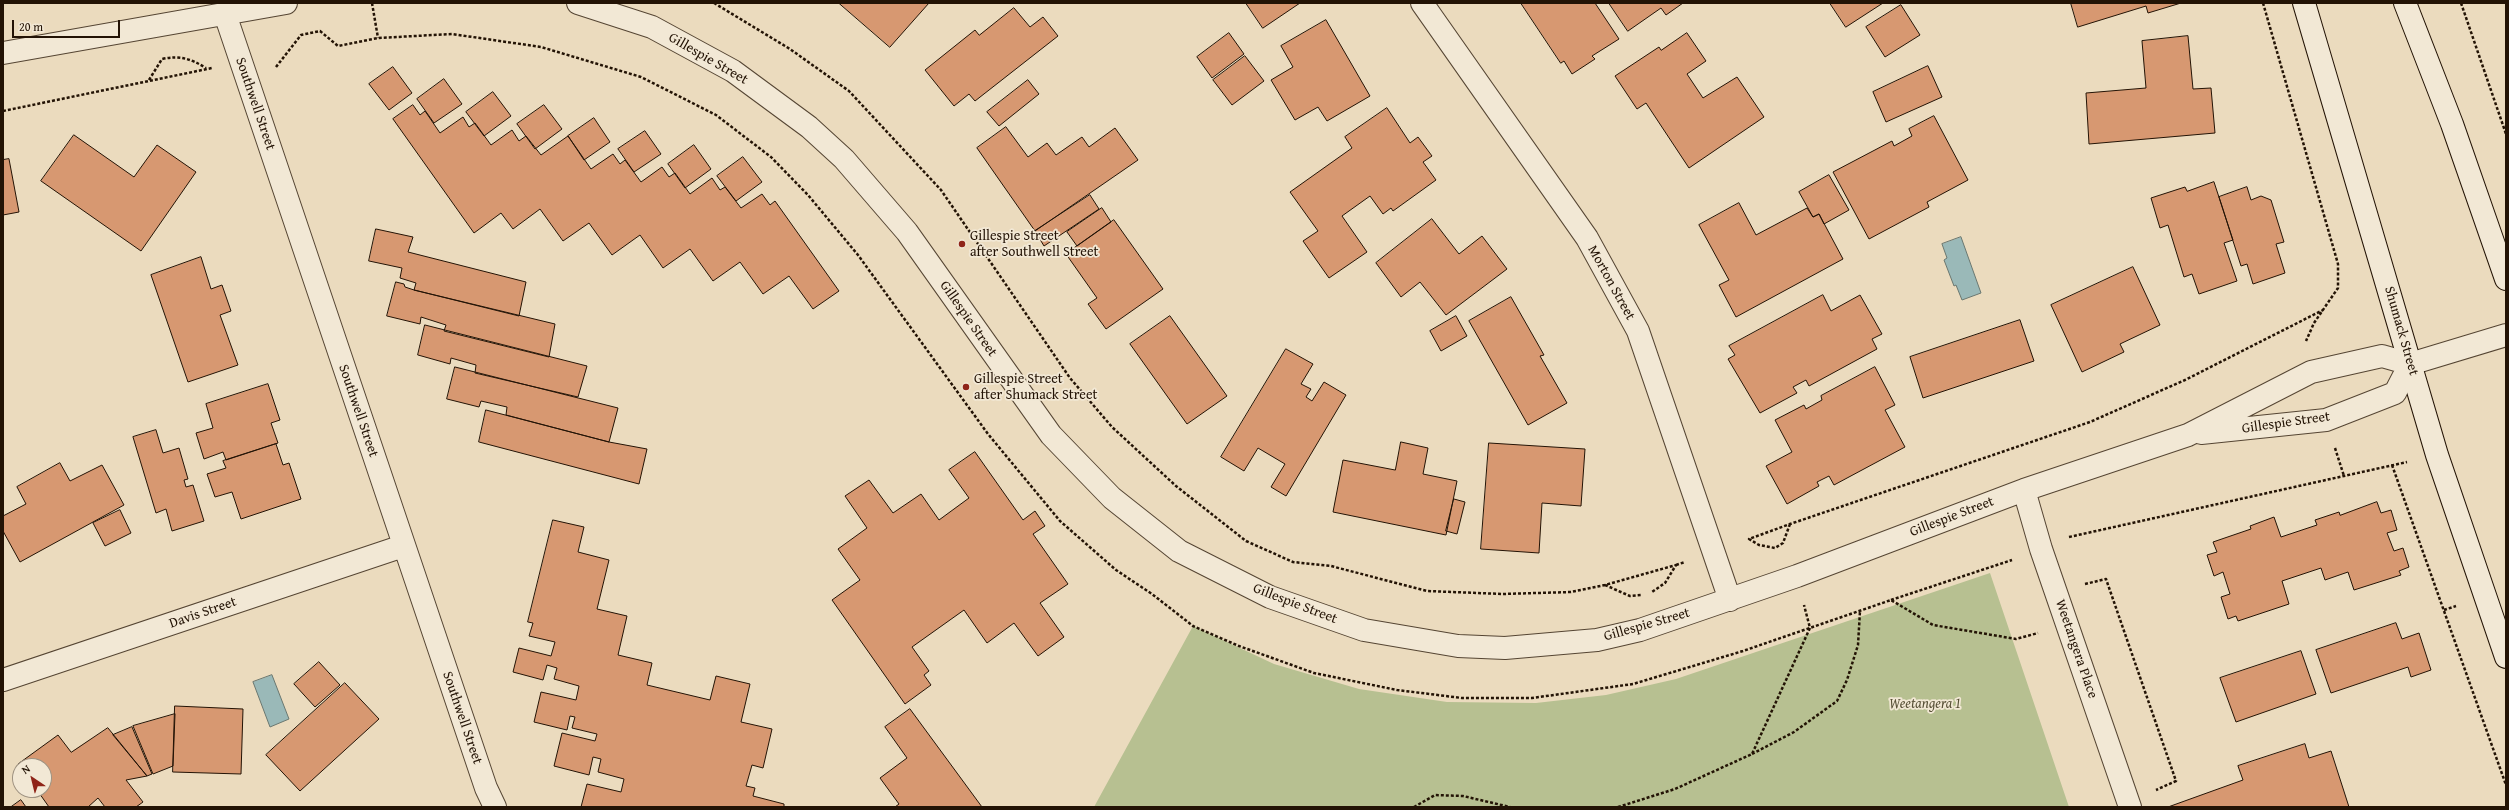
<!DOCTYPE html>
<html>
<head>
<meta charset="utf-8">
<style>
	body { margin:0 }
	#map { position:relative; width:2509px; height:810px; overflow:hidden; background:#ebdbbe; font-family:"Gentium Book Plus",serif }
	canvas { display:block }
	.frame { position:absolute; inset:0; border:4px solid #231305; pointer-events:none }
	.north { position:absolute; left:12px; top:758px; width:40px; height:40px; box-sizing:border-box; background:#f2e8d5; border:1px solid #9f9382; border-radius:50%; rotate:325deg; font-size:11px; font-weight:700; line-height:16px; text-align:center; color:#231305 }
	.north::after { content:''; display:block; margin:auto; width:14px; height:18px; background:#8f2418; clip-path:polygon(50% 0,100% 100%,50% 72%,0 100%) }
	.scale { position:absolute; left:12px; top:20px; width:108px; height:18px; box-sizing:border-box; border:2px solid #231305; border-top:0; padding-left:5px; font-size:12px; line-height:14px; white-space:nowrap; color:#231305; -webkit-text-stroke:3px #f2e8d5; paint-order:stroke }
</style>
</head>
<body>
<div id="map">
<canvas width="2509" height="810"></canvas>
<div class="frame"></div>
<div class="north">N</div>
<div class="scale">20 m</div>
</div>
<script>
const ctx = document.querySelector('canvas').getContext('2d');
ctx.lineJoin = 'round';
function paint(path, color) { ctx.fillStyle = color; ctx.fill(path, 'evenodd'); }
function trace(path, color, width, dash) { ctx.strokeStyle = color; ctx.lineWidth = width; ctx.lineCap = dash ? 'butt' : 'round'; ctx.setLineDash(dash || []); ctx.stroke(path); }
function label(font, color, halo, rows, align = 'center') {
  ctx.font = font + ' "Gentium Book Plus",serif'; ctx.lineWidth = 3.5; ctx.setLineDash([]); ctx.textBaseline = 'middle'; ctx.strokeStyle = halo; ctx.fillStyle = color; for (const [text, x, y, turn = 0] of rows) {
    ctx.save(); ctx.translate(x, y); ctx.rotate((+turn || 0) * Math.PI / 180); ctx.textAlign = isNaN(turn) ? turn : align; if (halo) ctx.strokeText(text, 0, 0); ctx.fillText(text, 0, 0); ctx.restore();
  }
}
paint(new Path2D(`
	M1990 573 2069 807H1094L1193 626 1274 664 1359 689 1447 702 1536 703 1606 695 1676 679Z`), '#b7c091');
const water = new Path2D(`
	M1961 237 1981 293 1962 300 1956 285 1954 286 1944 260 1947 258 1942 244Z
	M272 675 289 719 270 727 253 682Z`);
paint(water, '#9ab9b8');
trace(water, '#6a7770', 1);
const building = new Path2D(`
	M839 3H929L890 47Z
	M1246 3H1300L1263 28Z
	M1521 3H1595L1619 39 1592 56 1595 59 1572 74 1564 61 1561 63Z
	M1609 3H1683L1666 15 1661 8 1628 31Z
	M1830 3H1883L1846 27Z
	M2071 3H2181L2148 13 2146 6 2078 27Z
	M1901 5 1920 35 1885 57 1866 27Z
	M1014 8 1030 27 1043 17 1058 36 975 101 969 94 954 106 925 70 975 30 979 35Z
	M1326 20 1370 96 1327 121 1318 107 1295 120 1271 80 1293 67 1281 46Z
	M1229 33 1244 54 1212 78 1197 57Z
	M1687 33 1706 61 1687 74 1703 98 1737 77 1764 117 1689 168 1646 103 1637 109 1615 76 1659 47 1661 50Z
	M2188 36 2193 89 2211 88 2215 133 2089 144 2086 93 2146 88 2142 41Z
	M1245 56 1264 81 1232 105 1213 80Z
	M1928 66 1942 97 1886 122 1873 92Z
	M393 67 412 93 389 110 369 84Z
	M444 79 462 104 434 123 417 99Z
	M1028 80 1039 94 999 126 987 112Z
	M493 92 511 116 484 136 466 112Z
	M413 105 420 115 425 111 440 133 463 117 469 127 475 123 491 145 512 130 519 141 526 136 541 155 568 136 591 169 613 154 620 164 625 160 641 182 662 167 669 177 675 173 690 194 712 178 720 190 725 187 741 208 762 194 770 205 775 201 839 291 813 309 789 276 763 294 740 262 713 281 690 249 663 268 640 235 612 255 589 223 563 241 540 209 513 229 501 213 474 233 393 119Z
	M544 105 562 129 535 149 517 124Z
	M1387 108 1410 143 1418 137 1432 156 1423 162 1436 180 1393 211 1391 208 1383 214 1370 196 1342 216 1367 252 1329 278 1303 241 1318 231 1290 192 1352 148 1345 137Z
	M1934 116 1968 180 1927 202 1929 207 1869 239 1833 172 1892 141 1894 146 1912 136 1909 129Z
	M594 118 610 142 584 160 568 136Z
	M1006 127 1028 157 1047 143 1056 155 1082 137 1089 147 1115 128 1138 160 1035 231 977 148Z
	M645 131 661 154 634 172 618 149Z
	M74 135 134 177 157 145 196 172 141 251 41 181Z
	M694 145 711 169 685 188 668 164Z
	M743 157 762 182 736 201 717 176Z
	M9 159 19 212 3 215V160Z
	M1829 175 1849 210 1824 224 1819 214 1813 217 1799 192Z
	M2214 182 2233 240 2224 243 2237 281 2199 294 2192 274 2184 277 2168 225 2160 228 2151 198 2185 187 2187 191Z
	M2247 187 2251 200 2261 196 2271 200 2284 242 2276 244 2285 273 2253 284 2247 264 2241 266 2219 197Z
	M1090 195 1099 209 1044 246 1035 231Z
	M1739 203 1756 235 1807 208 1813 217 1819 214 1843 259 1736 317 1719 285 1729 280 1699 225Z
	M1102 208 1111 222 1077 246 1067 232Z
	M1432 219 1459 254 1482 236 1507 269 1446 315 1420 282 1401 297 1376 263Z
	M1114 220 1163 289 1106 329 1088 304 1097 298 1066 254Z
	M376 229 413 237 408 252 526 282 519 316 414 290 416 283 400 278 402 268 369 261Z
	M201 257 211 289 222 285 231 311 220 315 238 365 188 382 151 275Z
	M2133 267 2160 325 2120 344 2124 352 2082 372 2051 305Z
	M396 282 404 284 405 287 414 290 555 324 549 357 444 331 446 325 421 317 420 324 387 316Z
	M1823 295 1831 311 1860 295 1882 334 1872 339 1877 349 1809 386 1806 380 1793 387 1797 393 1760 413 1728 359 1735 355 1729 346Z
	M1511 297 1544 355 1540 356 1567 403 1528 425 1469 321Z
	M1170 316 1227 396 1187 424 1130 344Z
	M1456 316 1467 336 1441 351 1430 331Z
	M2020 320 2034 361 1923 398 1910 357Z
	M425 325 587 366 578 397 475 373 476 365 451 358 450 364 418 355Z
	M1286 349 1313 364 1301 384 1311 389 1306 397 1312 401 1324 382 1346 395 1286 496 1271 487 1285 464 1258 448 1244 471 1221 457Z
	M455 367 618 408 609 442 506 415 507 407 481 401 479 407 447 399Z
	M1875 367 1895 405 1885 410 1905 447 1834 485 1829 476 1817 482 1819 486 1787 504 1766 466 1792 452 1775 420 1804 405 1806 409 1822 400 1821 396Z
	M268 384 280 420 271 423 278 443 226 460 223 452 204 459 196 433 213 428 206 404Z
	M486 410 609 442 647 449 639 484 479 442Z
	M156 430 163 453 179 448 188 479 184 480 186 487 193 485 204 521 172 531 166 509 156 513 133 437Z
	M1401 442 1428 448 1423 474 1457 481 1446 535 1333 512 1343 460 1395 470Z
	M1489 443 1585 449 1581 506 1542 503 1539 553 1481 549Z
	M276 444 283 465 289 463 301 499 241 519 232 492 215 497 207 474 226 468 223 461Z
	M975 452 1023 520 1035 511 1045 526 1033 534 1068 584 1040 603 1064 637 1038 656 1014 623 987 643 964 610 912 647 929 671 924 675 931 685 905 704 832 600 860 580 838 549 867 528 845 496 869 480 893 513 921 494 939 520 969 498 949 470Z
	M60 463 70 481 102 465 124 505 20 562 3 531V516L26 504 17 487Z
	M1454 499 1465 502 1457 534 1446 531Z
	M2377 502 2381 513 2391 510 2397 530 2387 533 2394 551 2403 548 2409 567 2399 571 2401 575 2354 590 2348 572 2325 580 2321 568 2282 581 2289 604 2238 621 2236 616 2228 619 2221 597 2230 594 2223 572 2214 576 2207 555 2217 552 2213 542 2251 529 2250 526 2274 517 2281 537 2317 525 2315 520 2339 512 2340 515Z
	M120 510 131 533 105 546 93 523Z
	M553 520 584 527 578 552 609 560 597 609 627 616 618 655 652 663 647 685 710 700 716 676 750 684 741 722 772 729 763 768 752 765 746 786 755 788 753 796 784 804V807H581L587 784 621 792 624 779 598 772 601 759 593 757 589 775 554 766 562 733 595 741 597 734 572 728 575 717 570 716 567 730 534 722 541 692 576 700 579 686 554 679 557 668 547 665 543 680 513 672 519 648 551 656 555 642 529 636 533 623 528 622Z
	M2396 623 2402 639 2419 633 2431 670 2411 677 2408 667 2331 693 2316 650Z
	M2301 651 2316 694 2236 722 2220 678Z
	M319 662 340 685 315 707 294 684Z
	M345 683 379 719 300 791 266 755Z
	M175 706 243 709 241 774 173 772Z
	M910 709 982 807H895L899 804 880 778 907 758 885 727Z
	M175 714 173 766 153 774 133 726Z
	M132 727 152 774 147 776 113 735Z
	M108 728 147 776 126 780 143 802 136 807H105L98 798 88 807H49L37 790H44V766H20L18 764 58 735 71 752Z
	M2305 744 2309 758 2331 751 2349 807H2168L2243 780 2238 766Z
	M21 800 26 807H11Z`);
paint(building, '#d79871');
trace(building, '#231305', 1);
const street = new Path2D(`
	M578 3 652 27 733 71 809 127 844 159 907 232 1051 435 1112 498 1179 551 1270 597 1364 630 1458 646 1505 648 1597 640 1640 630 1797 576 2024 490 2188 435 2311 372 2382 356 2410 364 2506 335
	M1422 3 1587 238 1638 331 1730 600
	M225 14 486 788 495 807
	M3 53 286 3
	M2201 433 2326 420 2395 393 2410 364
	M2024 490 2041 549 2130 807
	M3 680 403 546`);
const secondary = new Path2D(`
	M2304 3 2437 455 2506 657
	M2405 3 2452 124 2506 279`);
trace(street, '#554533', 24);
trace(secondary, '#231305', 24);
trace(new Path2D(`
	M372 3 378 38
	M714 3 790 49 849 91 941 190 1070 378 1112 427 1176 486 1246 541 1293 562 1331 566 1427 591 1503 594 1571 592 1605 585 1676 565 1665 583 1652 592
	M2263 3 2338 264V288L2314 323 2306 341
	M2461 3 2506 134
	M276 67 301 35 320 31 338 46 378 38 452 34 541 47 641 77 716 115 771 157 808 195 858 255 988 434 1060 521 1116 570 1152 594 1193 626 1239 646 1314 673 1397 690 1462 698H1532L1633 684 1743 651 1891 600 1933 625 2016 639 2038 633
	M149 80 162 59C180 55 191 59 206 68
	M3 111 212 68
	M2335 448 2344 476
	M2392 465 2506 785
	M1790 524 1783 543 1775 548 1759 545 1749 539 1790 524 2090 422 2185 380 2323 310
	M2069 537 2407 462
	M1676 565 1685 562
	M2085 584 2106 579 2176 781 2156 790
	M1605 585 1630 596 1642 595
	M1891 600 2012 560
	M2444 610 2456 606
	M1752 754 1794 732 1837 701 1847 680 1858 645 1860 611
	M1414 807 1435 795 1463 796 1510 807
	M1618 807 1675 789 1752 754 1810 628 1804 605`), '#231305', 2.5, [3, 2]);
trace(street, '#f2e8d5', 22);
trace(secondary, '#f2e8d5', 22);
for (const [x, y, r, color] of [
	[962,244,4,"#8f2418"],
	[966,387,4,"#8f2418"]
]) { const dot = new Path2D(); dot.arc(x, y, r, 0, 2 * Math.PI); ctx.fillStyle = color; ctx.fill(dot); trace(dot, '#f2e8d5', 1.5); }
label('14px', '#231305', '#f2e8d5', [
	["Gillespie Street",708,59,30],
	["Southwell Street",255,104,71],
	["Morton Street",1611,283,61],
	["Gillespie Street",968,319,55],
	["Shumack Street",2401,331,74],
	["Southwell Street",358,411,71],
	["Gillespie Street",2286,423,-8],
	["Gillespie Street",1952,517,-21],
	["Gillespie Street",1295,604,21],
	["Davis Street",203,613,-19],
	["Gillespie Street",1647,625,-16],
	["Weetangera Place",2076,649,71],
	["Southwell Street",462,718,71]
]);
label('14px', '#231305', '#f2e8d5', [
	["Gillespie Street",970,236],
	["after Southwell Street",970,252],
	["Gillespie Street",974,379],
	["after Shumack Street",974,395]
], 'left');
label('italic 14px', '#575036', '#f2e8d5', [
	["Weetangera 1",1925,704]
]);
</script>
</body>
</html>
